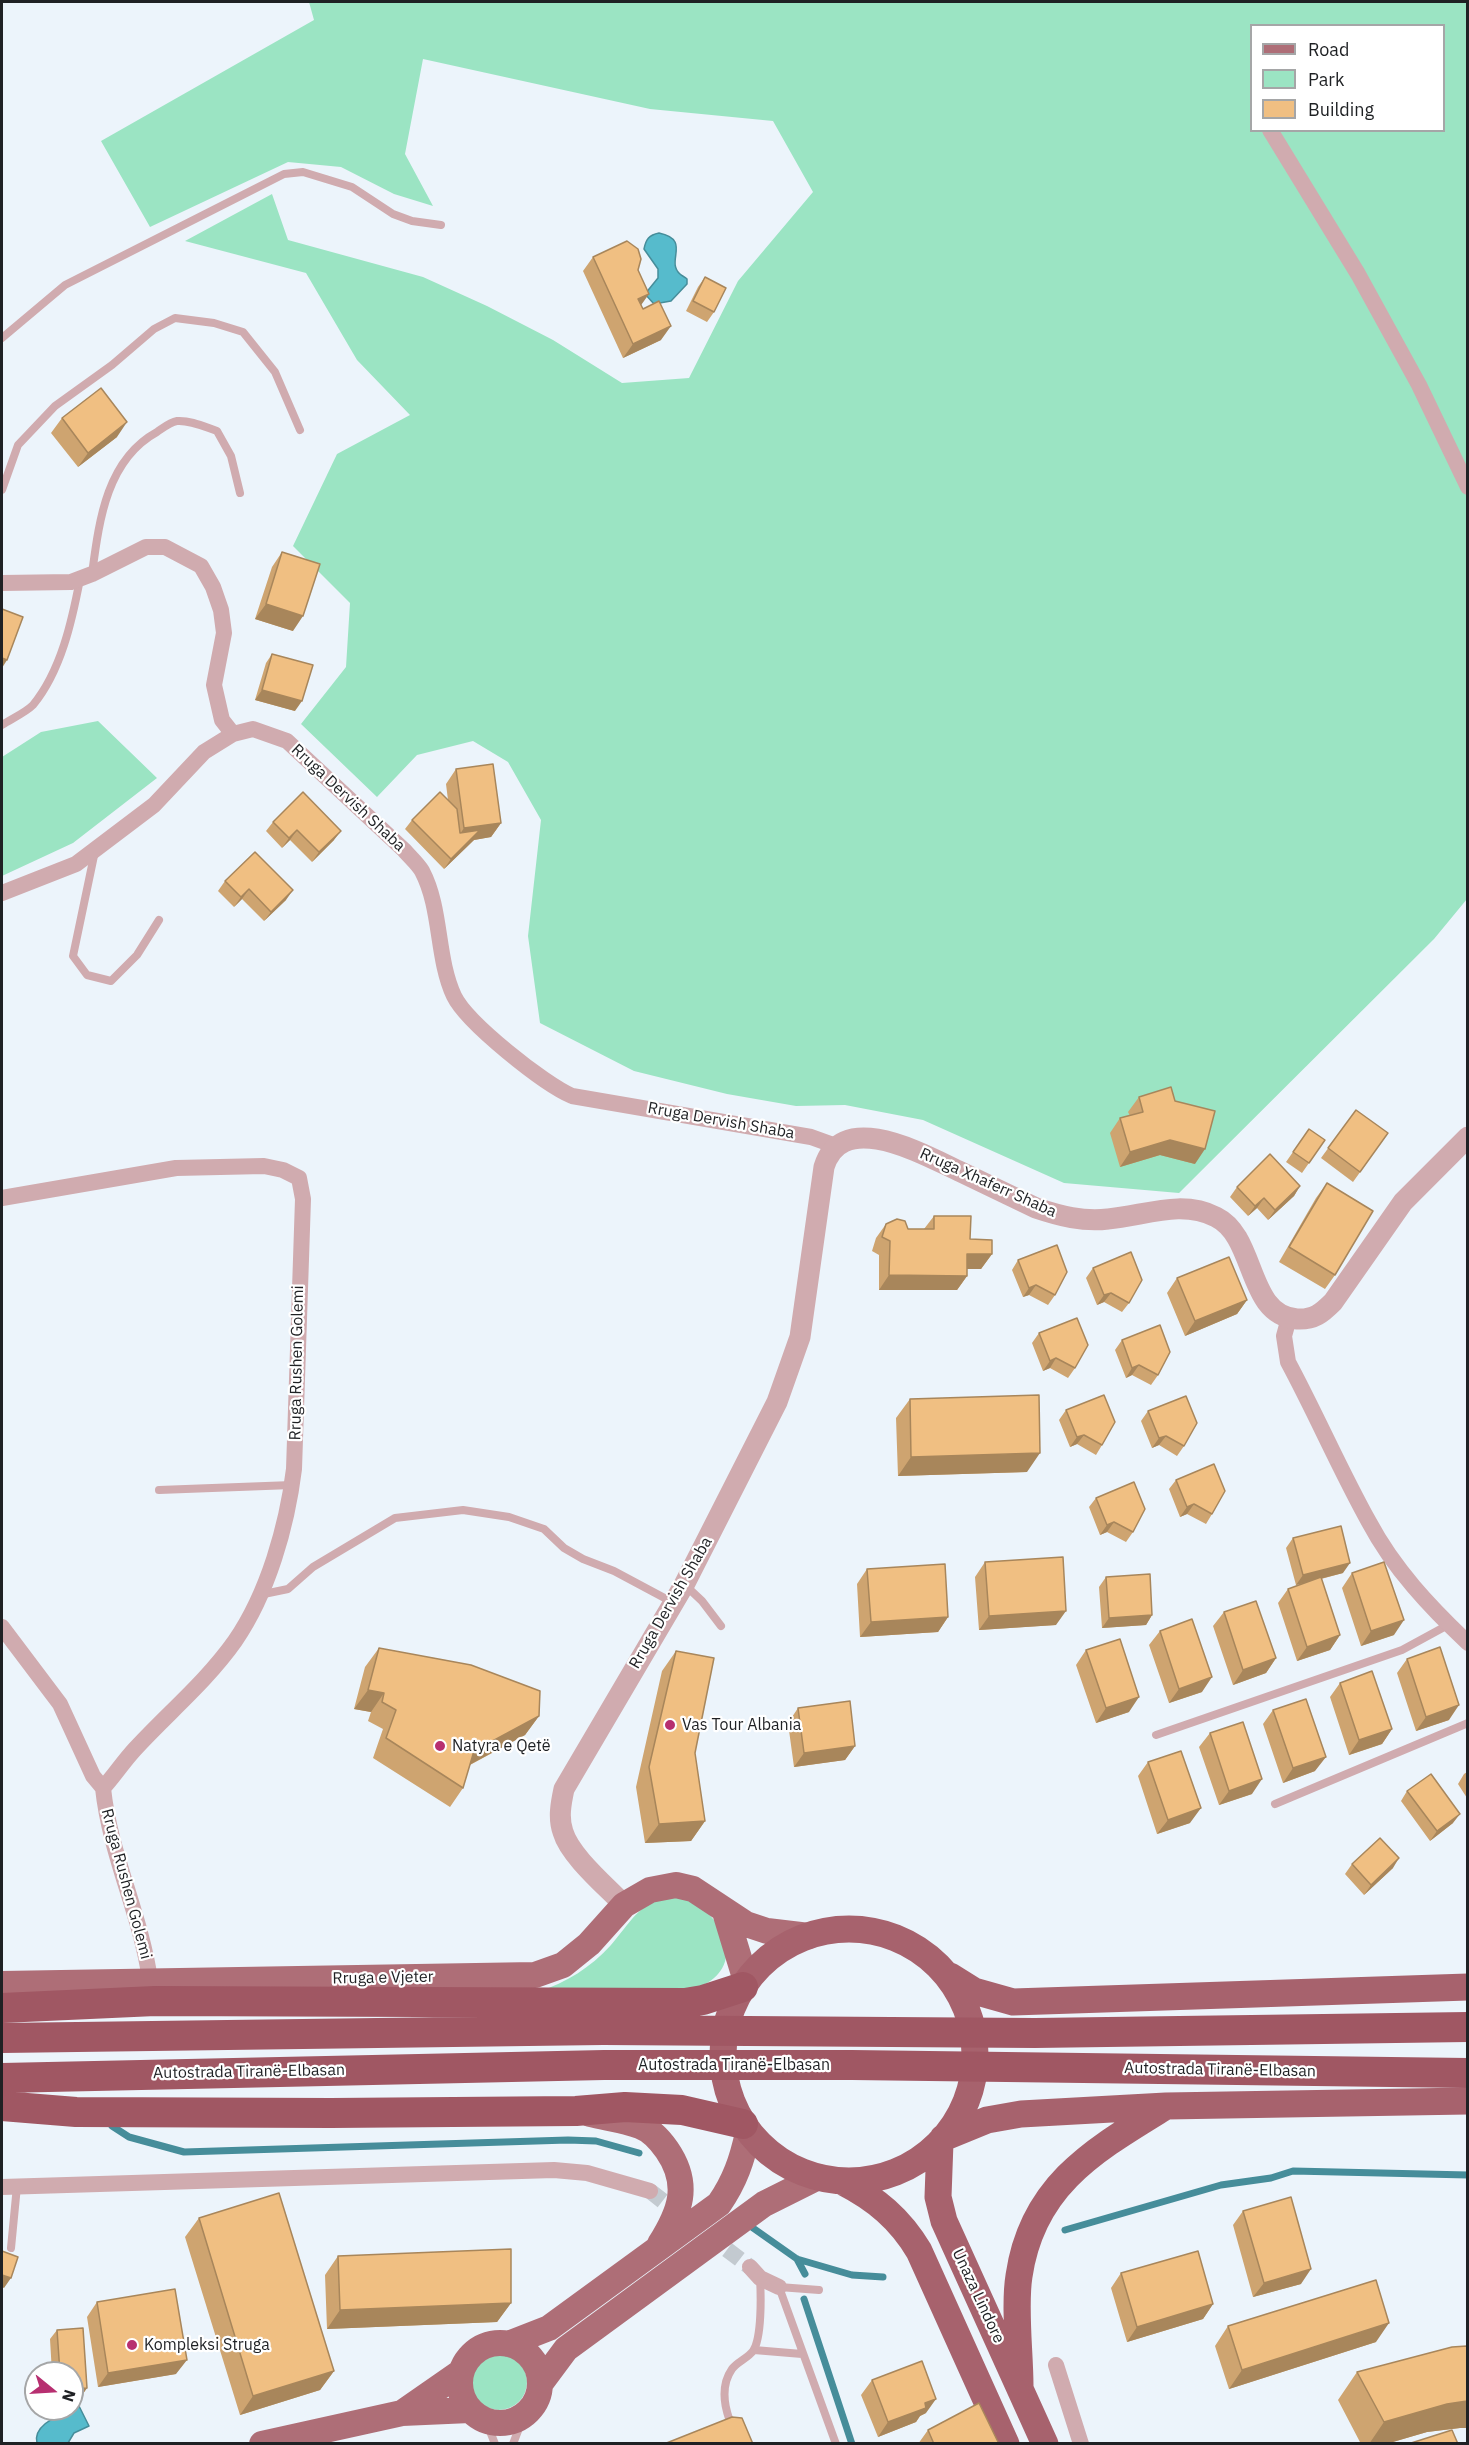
<!DOCTYPE html>
<html>
<head>
<meta charset="utf-8">
<style>
	body { margin:0 }
	#map { position:relative; width:1469px; height:2445px; overflow:hidden; background:#ecf4fb; font-family:"IBM Plex Sans",sans-serif }
	canvas { display:block }
	.frame { position:absolute; inset:0; border:3px solid #1f2124; pointer-events:none }
	.legend { position:absolute; left:1250px; top:24px; width:195px; height:108px; box-sizing:border-box; background:#fff; border:2px solid #a5a6a7; margin:0; padding:8px 10px; list-style:none; font-size:18px; color:#1f2124 }
	.legend li { display:flex; align-items:center; gap:12px; height:30px }
	.legend b { width:30px; border:2px solid #a5a6a7 }
	.north { position:absolute; left:24px; top:2361px; width:60px; height:60px; box-sizing:border-box; background:#fff; border:2px solid #a5a6a7; border-radius:50%; rotate:108deg; font-size:16px; font-weight:700; line-height:24px; text-align:center; color:#1f2124 }
	.north::after { content:''; display:block; margin:auto; width:21px; height:27px; background:#b72f70; clip-path:polygon(50% 0,100% 100%,50% 72%,0 100%) }
</style>
</head>
<body>
<div id="map">
<canvas width="1469" height="2445"></canvas>
<div class="frame"></div>
<ul class="legend">
<li><b style="height:8px;background:#ae6e77"></b>Road</li>
<li><b style="height:16px;background:#9be4c3"></b>Park</li>
<li><b style="height:16px;background:#f0bf82"></b>Building</li>
</ul>
<div class="north">N</div>
</div>
<script>
const ctx = document.querySelector('canvas').getContext('2d');
ctx.lineJoin = 'round';
function paint(path, color) { ctx.fillStyle = color; ctx.fill(path, 'evenodd'); }
function trace(path, color, width, dash) { ctx.strokeStyle = color; ctx.lineWidth = width; ctx.lineCap = dash ? 'butt' : 'round'; ctx.setLineDash(dash || []); ctx.stroke(path); }
function label(font, color, halo, rows, align = 'center') {
  ctx.font = font + ' "IBM Plex Sans",sans-serif'; ctx.lineWidth = 4.5; ctx.setLineDash([]); ctx.textBaseline = 'middle'; ctx.strokeStyle = halo; ctx.fillStyle = color; for (const [text, x, y, turn = 0] of rows) {
    ctx.save(); ctx.translate(x, y); ctx.rotate((+turn || 0) * Math.PI / 180); ctx.textAlign = isNaN(turn) ? turn : align; if (halo) ctx.strokeText(text, 0, 0); ctx.fillText(text, 0, 0); ctx.restore();
  }
}
paint(new Path2D(`
	M309 2H1467V899L1434 939 1179 1193 1064 1183 923 1120 845 1105 796 1106 727 1094 634 1071 540 1023 528 936 541 820 508 762 473 741 417 755 377 797 301 724 346 667 350 603 293 546 337 454 410 415 357 360 306 273 185 241 272 194 288 240 423 277 487 306 553 340 622 383 689 378 738 281 813 192 773 121 650 109 423 59 405 154 433 206 394 194 341 167 288 162 150 227 101 141 314 20ZM1252 26H1444V130H1252Z
	M98 721 157 778 73 843 2 876V757L41 732Z
	M669 1895C680 1897 691 1899 700 1906 736 1935 738 1977 690 1990L538 1992C567 1982 590 1968 611 1945 631 1922 638 1904 669 1895Z
	M471 2382a28 28 0 1 1 56 0a28 28 0 1 1-56 0Z`), '#9be4c3');
const water = new Path2D(`
	M659 233C692 240 665 261 680 274 682 276 685 277 687 279V284L671 301 654 304 645 294 658 278V269L644 249C646 239 649 235 659 233Z
	M79 2406 89 2426 74 2433 68 2443H37C32 2423 64 2414 79 2406Z`);
paint(water, '#56bbcc');
trace(water, '#468d9a', 1.5);
trace(new Path2D(`
	M112 2126 129 2137 184 2152 568 2140 596 2141 639 2153
	M753 2228 797 2259 852 2275 883 2277
	M1065 2230 1221 2185 1271 2178 1293 2171 1468 2175
	M797 2259 805 2274
	M804 2299 852 2444`), '#468d9a', 7);
trace(new Path2D(`
	M650 2191 682 2216
	M708 2235 750 2267`), '#c3cad0', 16, [16, 8]);
trace(new Path2D(`
	M2 338 65 285 284 174 303 172 352 187 393 214 412 221 441 225
	M2 490 18 445 55 406 112 365 154 329 175 318 214 323 243 332 275 372 300 430
	M92 574C99 522 106 460 157 432 163 428 170 422 177 421 191 420 205 427 217 431L231 456 240 493
	M2 725C11 719 25 713 33 705 61 671 72 621 80 579
	M95 851 73 956 87 975 111 981 137 955 159 920
	M159 1490 292 1485
	M685 1585 702 1601 721 1626
	M259 1595 288 1589 313 1567 395 1518 463 1510 509 1517 544 1529 564 1548 583 1559 614 1571 672 1602
	M1156 1735 1402 1650 1448 1625
	M1275 1804 1468 1723
	M11 2248 17 2186
	M819 2290 779 2287 836 2444
	M754 2350 802 2354
	M486 2421 495 2444
	M513 2444 524 2415
	M739 2444C729 2421 716 2392 732 2369 737 2362 748 2358 753 2351 762 2338 761 2295 760 2278`), '#d0abaf', 8);
trace(new Path2D(`
	M1270 130 1358 274 1419 385 1468 487
	M2 583 71 582 92 574 146 547H165L201 566 213 587 221 610 224 633 214 685 222 720 233 734
	M2 893 76 864 154 805 204 752 233 734 253 729 287 741 404 850C410 857 418 864 422 871 442 909 436 957 454 996 467 1023 544 1084 572 1096L811 1137 836 1146
	M2 1198 176 1168 264 1166 283 1170 299 1178 303 1199 294 1469C287 1526 268 1593 235 1641 206 1682 168 1713 135 1749 123 1762 114 1776 103 1788 110 1855 141 1915 150 1980
	M1289 1318 1284 1336 1288 1362C1316 1414 1340 1470 1369 1522 1394 1569 1430 1607 1468 1643
	M2 1627 60 1704 93 1776 103 1788
	M2 2187 554 2170 587 2173 650 2191
	M750 2267 760 2278 779 2287
	M1056 2365 1081 2444`), '#d0abaf', 16);
trace(new Path2D(`
	M624 1905C606 1886 570 1856 563 1832 558 1818 561 1803 564 1789L684 1585 777 1402 800 1337 824 1167C842 1107 926 1156 961 1172 986 1184 1011 1196 1036 1208 1060 1216 1083 1222 1108 1219 1144 1216 1181 1199 1216 1217 1257 1237 1246 1315 1297 1319 1314 1320 1322 1313 1333 1302L1403 1202 1468 1137`), '#d0abaf', 21);
trace(new Path2D(`
	M725 1912 746 1981
	M2 1984 535 1975 563 1965 589 1944 624 1905 650 1890 676 1885 693 1889 746 1924 767 1931 809 1936
	M590 2114C606 2118 624 2120 640 2126 651 2130 660 2140 667 2150 691 2185 680 2212 660 2244
	M460 2383a40 40 0 1 1 80 0a40 40 0 1 1-80 0Z
	M508 2344 549 2328 719 2204C735 2181 742 2160 748 2133
	M540 2384 566 2349 764 2204 818 2177
	M402 2413 461 2372
	M262 2444 402 2413 470 2410`), '#ae6e77', 26);
trace(new Path2D(`
	M723 2055a126 126 0 1 1 252 0a126 126 0 1 1-252 0Z
	M950 1976 974 1991 1013 2002 1468 1987
	M943 2138 987 2120 1021 2114 1166 2106 1468 2101
	M940 2142 938 2197 944 2221 1045 2444
	M843 2182C876 2199 900 2219 919 2251L1006 2444
	M1020 2386C1020 2353 1014 2307 1019 2276 1032 2186 1093 2151 1163 2108`), '#a7626d', 27);
trace(new Path2D(`
	M2 2008 155 2001 685 2003 703 2000 743 1987
	M2 2038 603 2030 1035 2033 1468 2027
	M2 2078 604 2065H852L1468 2073
	M2 2106 76 2112 331 2113 576 2111 625 2107 682 2110 743 2124`), '#a05763', 30);
paint(new Path2D(`
	M593 257 638 270 641 305 661 340 623 358 583 271Z
	M705 277 714 312 707 322 686 311 698 287Z
	M62 418 117 437 78 467 51 433Z
	M282 552 293 631 255 619 272 567Z
	M272 654 295 711 255 700 266 663Z
	M456 769 501 823 491 837 474 840 444 869 405 829 412 820 448 800 446 784Z
	M273 822 334 840 312 862 290 840 282 848 266 831Z
	M225 881 286 900 264 921 242 899 234 907 218 891Z
	M1139 1097 1195 1164 1160 1155 1120 1167 1110 1133 1120 1118 1130 1116 1128 1112Z
	M1356 1110 1388 1133 1353 1182 1321 1158Z
	M1309 1129 1325 1140 1302 1173 1286 1162Z
	M1327 1183 1335 1275 1325 1289 1279 1262 1316 1198Z
	M1300 1186 1294 1196 1268 1220 1257 1208 1248 1216 1230 1197 1237 1187Z
	M934 1216 970 1239 992 1254 981 1269H967V1276L957 1290H879V1255L872 1251 876 1238 886 1224 908 1229H924Z
	M1018 1260 1055 1295 1048 1305 1029 1295 1023 1297 1012 1270Z
	M1093 1268 1129 1303 1122 1312 1104 1302 1097 1305 1086 1278Z
	M1177 1278 1247 1300 1237 1314 1185 1336 1167 1293Z
	M1039 1333 1075 1368 1068 1378 1050 1368 1043 1371 1032 1343Z
	M1122 1340 1158 1375 1151 1385 1132 1375 1126 1378 1115 1350Z
	M910 1399 1027 1472 898 1476 896 1418Z
	M1066 1410 1102 1445 1096 1455 1077 1444 1070 1447 1059 1420Z
	M1148 1411 1184 1446 1177 1456 1159 1445 1152 1448 1141 1421Z
	M1176 1480 1212 1514 1206 1524 1187 1514 1180 1517 1169 1489Z
	M1096 1498 1133 1532 1126 1542 1107 1532 1100 1535 1089 1507Z
	M1293 1538 1343 1573 1321 1579 1340 1635 1330 1650 1297 1661 1278 1603 1288 1589 1302 1584 1296 1585 1286 1548Z
	M985 1562 1056 1625 979 1630 975 1577Z
	M867 1569 948 1617 938 1632 860 1637 857 1584Z
	M1352 1573 1394 1635 1361 1646 1342 1588Z
	M1106 1577 1152 1615 1146 1625 1102 1628 1099 1587Z
	M1224 1612 1276 1658 1266 1673 1233 1685 1213 1626Z
	M1160 1631 1202 1692 1169 1703 1149 1645Z
	M379 1648 539 1716 525 1735 470 1765 463 1788 450 1807 373 1758 383 1729 368 1721 371 1712 354 1709 365 1667Z
	M1086 1650 1129 1712 1096 1723 1076 1665Z
	M676 1651 695 1753 705 1821 691 1841 645 1843 636 1787 662 1671Z
	M1407 1659 1449 1720 1416 1731 1397 1673Z
	M1340 1683 1392 1729 1382 1744 1349 1755 1330 1697Z
	M798 1708 855 1746 845 1760 794 1767 788 1723Z
	M1273 1710 1315 1771 1283 1783 1263 1724Z
	M1210 1733 1252 1794 1219 1805 1199 1747Z
	M1148 1762 1190 1823 1157 1834 1138 1776Z
	M1467 1772V1798L1458 1784 1464 1774Z
	M1407 1791 1453 1823 1430 1841 1401 1801Z
	M1352 1864 1393 1868 1364 1895 1345 1874Z
	M1243 2211 1301 2284 1253 2297 1233 2225Z
	M199 2218 334 2371 320 2390 240 2415 185 2237Z
	M338 2256 511 2303 497 2322 327 2329 325 2275Z
	M1121 2273 1213 2304 1203 2319 1127 2342 1111 2288Z
	M97 2302 176 2374 98 2387 87 2317Z
	M1228 2326 1376 2342 1229 2389 1215 2346Z
	M83 2328 87 2388 80 2398 72 2399V2373H52L50 2339 57 2330Z
	M1357 2372 1460 2428 1427 2432 1386 2444H1361L1338 2400Z
	M872 2380 926 2413 920 2416 916 2422 878 2437 861 2395Z
	M928 2430 999 2444H918Z`), '#cea470');
paint(new Path2D(`
	M649 294 639 308 638 299Z
	M671 326 661 340 623 358 633 344Z
	M127 422 117 437 78 467 88 453Z
	M266 604 303 616 293 631 255 619Z
	M2 658 7 660 2 668Z
	M262 690 302 701 295 711 255 700Z
	M501 823 491 837 474 840 444 869 451 859 454 843 464 828Z
	M297 830 290 840 282 848 289 838Z
	M341 831 334 840 312 862 319 852Z
	M249 889 242 899 234 907 241 897Z
	M293 890 286 900 264 921 271 912Z
	M1170 1140 1205 1149 1195 1164 1160 1155 1120 1167 1130 1152Z
	M1300 1186 1294 1196 1268 1220 1275 1210Z
	M1264 1198 1257 1208 1248 1216 1255 1206Z
	M967 1254H992L981 1269H957Z
	M889 1275 967 1276 957 1290H879Z
	M1036 1285 1029 1295 1023 1297 1029 1288Z
	M1111 1293 1104 1302 1097 1305 1104 1295Z
	M1247 1300 1237 1314 1185 1336 1195 1321Z
	M1056 1358 1050 1368 1043 1371 1050 1361Z
	M1139 1365 1132 1375 1126 1378 1132 1368Z
	M1084 1435 1077 1444 1070 1447 1077 1437Z
	M1166 1436 1159 1445 1152 1448 1159 1438Z
	M1040 1453 1027 1472 898 1476 911 1457Z
	M1194 1504 1187 1514 1180 1517 1187 1507Z
	M1114 1522 1107 1532 1100 1535 1107 1525Z
	M1350 1563 1343 1573 1296 1585 1303 1575Z
	M1066 1611 1056 1625 979 1630 989 1616Z
	M1152 1615 1146 1625 1102 1628 1109 1618Z
	M948 1617 938 1632 860 1637 871 1622Z
	M1404 1620 1394 1635 1361 1646 1371 1631Z
	M1340 1635 1330 1650 1297 1661 1307 1647Z
	M1276 1658 1266 1673 1233 1685 1243 1670Z
	M1212 1677 1202 1692 1169 1703 1179 1689Z
	M368 1690 384 1693 371 1712 354 1709Z
	M1139 1697 1129 1712 1096 1723 1106 1708Z
	M1459 1705 1449 1720 1416 1731 1426 1717Z
	M539 1716 525 1735 460 1770 474 1751Z
	M1392 1729 1382 1744 1349 1755 1359 1740Z
	M855 1746 845 1760 794 1767 804 1753Z
	M1326 1757 1315 1771 1283 1783 1293 1768Z
	M1262 1779 1252 1794 1219 1805 1229 1791Z
	M1201 1808 1190 1823 1157 1834 1168 1820Z
	M1460 1814 1453 1823 1430 1841 1437 1831Z
	M705 1821 691 1841 645 1843 659 1824Z
	M1399 1858 1393 1868 1364 1895 1371 1885Z
	M1311 2269 1301 2284 1253 2297 1264 2283Z
	M2 2275 11 2278 4 2288 2 2287Z
	M511 2303 497 2322 327 2329 340 2310Z
	M1213 2304 1203 2319 1127 2342 1137 2327Z
	M1389 2323 1376 2342 1229 2389 1242 2370Z
	M187 2360 176 2374 98 2387 108 2373Z
	M334 2371 320 2390 240 2415 253 2396Z
	M87 2388 80 2398 72 2399V2389Z
	M936 2399 926 2413 920 2416 916 2422 878 2437 888 2422 925 2403Z
	M1467 2401V2428H1460L1427 2432 1386 2444H1369L1384 2422 1447 2404Z`), '#a8865b');
const building = new Path2D(`
	M627 241 638 249 641 259 638 270 649 294 638 299 643 309 659 301 671 326 633 344 593 257Z
	M705 277 726 288 714 312 693 301Z
	M101 388 127 422 88 453 62 418Z
	M282 552 320 564 303 616 266 604Z
	M2 609 23 617 7 660 2 658Z
	M272 654 313 665 302 701 262 690Z
	M493 764 501 823 464 828 456 769Z
	M303 792 341 831 319 852 297 830 289 838 273 822Z
	M440 792 457 809 460 833 480 830 451 859 412 820Z
	M255 852 293 890 271 912 249 889 241 897 225 881Z
	M1171 1087 1175 1101 1215 1111 1205 1149 1170 1140 1130 1152 1120 1118 1143 1112 1139 1097Z
	M1356 1110 1388 1133 1360 1172 1328 1148Z
	M1309 1129 1325 1140 1309 1163 1293 1152Z
	M1270 1154 1300 1186 1275 1210 1264 1198 1255 1206 1237 1187Z
	M1327 1183 1373 1211 1335 1275 1289 1247Z
	M934 1216H971L970 1239 992 1240V1254H967V1276L889 1275 890 1241 882 1237 886 1224 897 1219 905 1221 908 1229H934Z
	M1057 1245 1067 1272 1055 1295 1036 1285 1029 1288 1018 1260Z
	M1131 1252 1142 1280 1129 1303 1111 1293 1104 1295 1093 1268Z
	M1229 1257 1247 1300 1195 1321 1177 1278Z
	M1077 1318 1088 1345 1075 1368 1056 1358 1050 1361 1039 1333Z
	M1160 1325 1170 1352 1158 1375 1139 1365 1132 1368 1122 1340Z
	M1039 1395 1040 1453 911 1457 910 1399Z
	M1104 1395 1115 1422 1102 1445 1084 1435 1077 1437 1066 1410Z
	M1186 1396 1197 1423 1184 1446 1166 1436 1159 1438 1148 1411Z
	M1214 1464 1225 1491 1212 1514 1194 1504 1187 1507 1176 1480Z
	M1134 1482 1145 1509 1133 1532 1114 1522 1107 1525 1096 1498Z
	M1341 1526 1350 1563 1303 1575 1293 1538Z
	M1063 1557 1066 1611 989 1616 985 1562Z
	M1384 1562 1404 1620 1371 1631 1352 1573Z
	M945 1564 948 1617 871 1622 867 1569Z
	M1150 1574 1152 1615 1109 1618 1106 1577Z
	M1321 1577 1340 1635 1307 1647 1288 1589Z
	M1256 1601 1276 1658 1243 1670 1224 1612Z
	M1192 1619 1212 1677 1179 1689 1160 1631Z
	M1120 1639 1139 1697 1106 1708 1086 1650Z
	M1440 1647 1459 1705 1426 1717 1407 1659Z
	M379 1648 471 1665 540 1691 539 1716 474 1751 463 1788 386 1738 396 1710 382 1702 384 1693 368 1690Z
	M676 1651 714 1658 695 1753 705 1821 659 1824 649 1767Z
	M1372 1671 1392 1729 1359 1740 1340 1683Z
	M1306 1699 1326 1757 1293 1768 1273 1710Z
	M850 1701 855 1746 804 1753 798 1708Z
	M1243 1722 1262 1779 1229 1791 1210 1733Z
	M1181 1751 1201 1808 1168 1820 1148 1762Z
	M1431 1774 1460 1814 1437 1831 1407 1791Z
	M1380 1838 1399 1858 1371 1885 1352 1864Z
	M279 2193 334 2371 253 2396 199 2218Z
	M1291 2197 1311 2269 1264 2283 1243 2211Z
	M511 2249V2303L340 2310 338 2256Z
	M2 2251 18 2257 11 2278 2 2275Z
	M1198 2251 1213 2304 1137 2327 1121 2273Z
	M1376 2280 1389 2323 1242 2370 1228 2326Z
	M175 2289 187 2360 108 2373 97 2302Z
	M83 2328 87 2388 72 2389V2373H60L57 2330Z
	M1467 2346V2401L1447 2404 1384 2422 1357 2372 1452 2347Z
	M922 2361 936 2399 925 2403 926 2408 888 2422 872 2380Z
	M979 2403 999 2444H934L928 2430Z
	M732 2417 742 2418 753 2444H664Z
	M1452 2430 1458 2444H1408Z`);
paint(building, '#f0bf82');
trace(building, '#a8865b', 1.5);
for (const [x, y, r, color] of [
	[670,1725,6,"#b72f70"],
	[440,1746,6,"#b72f70"],
	[132,2345,6,"#b72f70"]
]) { const dot = new Path2D(); dot.arc(x, y, r, 0, 2 * Math.PI); ctx.fillStyle = color; ctx.fill(dot); trace(dot, '#fff', 2); }
label('16px', '#1f2124', '#fff', [
	["Rruga Dervish Shaba",348,798,43],
	["Rruga Dervish Shaba",721,1121,10],
	["Rruga Xhaferr Shaba",988,1183,24],
	["Rruga Rushen Golemi",297,1363,-89],
	["Rruga Dervish Shaba",671,1603,-60],
	["Rruga Rushen Golemi",126,1884,75],
	["Rruga e Vjeter",383,1978,-1],
	["Autostrada Tiranë-Elbasan",734,2065],
	["Autostrada Tiranë-Elbasan",1220,2070,1],
	["Autostrada Tiranë-Elbasan",249,2072,-1],
	["Unaza Lindore",978,2296,65]
]);
label('16px', '#1f2124', '#fff', [
	["Vas Tour Albania",682,1725],
	["Natyra e Qetë",452,1746],
	["Kompleksi Struga",144,2345]
], 'left');
</script>
</body>
</html>
